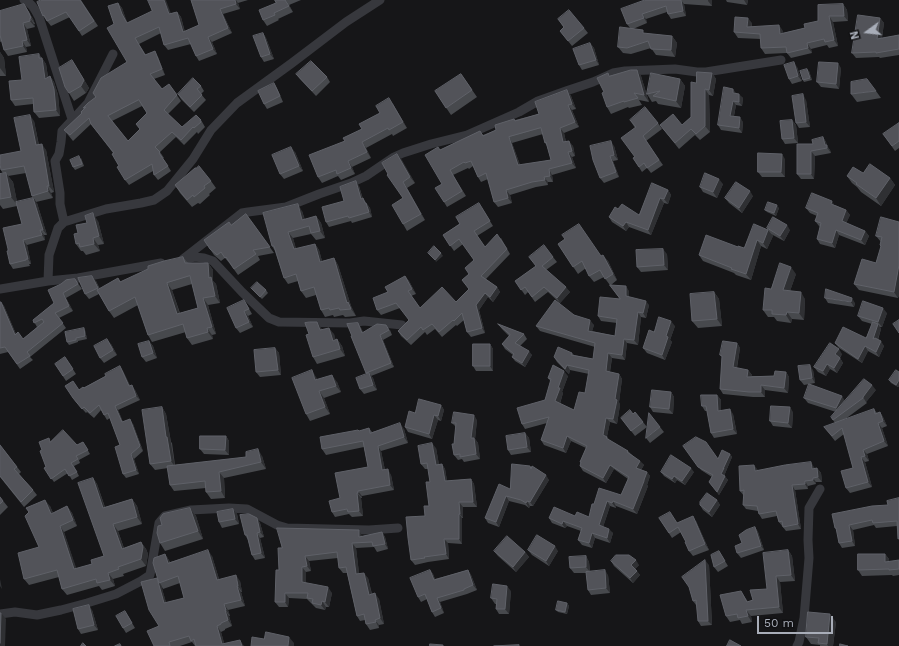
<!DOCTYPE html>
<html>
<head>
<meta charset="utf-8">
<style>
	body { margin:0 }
	#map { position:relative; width:899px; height:646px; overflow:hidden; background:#161618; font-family:"Work Sans",sans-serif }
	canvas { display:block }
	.north { position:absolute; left:847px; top:12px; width:40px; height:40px; -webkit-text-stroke:3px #111113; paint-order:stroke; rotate:255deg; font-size:11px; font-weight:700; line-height:16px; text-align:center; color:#a8adb8 }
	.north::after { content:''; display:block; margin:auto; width:14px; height:18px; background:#a8adb8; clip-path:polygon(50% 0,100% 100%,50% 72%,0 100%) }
	.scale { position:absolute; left:757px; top:616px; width:76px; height:18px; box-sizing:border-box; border:2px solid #a8adb8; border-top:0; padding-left:5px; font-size:12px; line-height:14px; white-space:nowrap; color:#a8adb8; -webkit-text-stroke:3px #111113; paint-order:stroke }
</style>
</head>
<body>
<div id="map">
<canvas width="899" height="646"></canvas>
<div class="north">N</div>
<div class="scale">50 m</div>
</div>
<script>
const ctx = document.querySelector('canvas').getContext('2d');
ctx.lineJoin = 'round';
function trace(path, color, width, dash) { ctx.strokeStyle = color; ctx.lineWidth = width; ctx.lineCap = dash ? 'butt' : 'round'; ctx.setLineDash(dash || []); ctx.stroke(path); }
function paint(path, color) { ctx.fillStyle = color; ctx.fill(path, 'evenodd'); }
trace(new Path2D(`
	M24 0C32 3 35 10 39 17L72 119
	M64 222 60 204V193L55 161 59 154 61 142 62 131 88 103 113 54
	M183 259 242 213 248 212 286 207 319 194 351 183 366 176 394 157 403 153 431 144 467 135 519 112 538 101 566 91 593 82 613 73 625 71 675 69 697 72H706L781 60
	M184 259 195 257 204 258 213 261 242 292 269 318 279 322 350 323 364 321 402 325
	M48 281 49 255 58 228 64 222 106 209 141 203 154 200 167 191 193 159 211 130 237 103 292 63 346 22 380 0
	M0 289 48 281 78 278 161 263
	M0 614 15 612 37 615 61 610 87 603 116 594 141 581 150 575 159 523 165 516 191 510 229 508 247 509 277 525 287 528 369 530 398 528
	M797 646 799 642 804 618 809 558 808 540 809 508 820 489`), '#37383d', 9);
paint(new Path2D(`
	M81 0 98 26 82 36 70 17 51 26 43 16Z
	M191 0H248L238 3 240 9 223 14 232 33 212 42 217 54 199 61 196 56 191 44 168 50 164 45 161 33 139 44 146 55 158 57 165 75 154 79 162 89 169 84 181 101 168 114 182 127 201 120 205 127 198 134 197 132 184 145 176 137 160 152 164 158H163L171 171 158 180 154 175 153 171 129 185 125 180 119 166 113 153 91 124 73 141 64 130 82 113 84 109 83 108 96 97 127 62 114 24 118 3 122 8 127 23 177 12 181 17 185 32 199 25ZM142 106 147 113 136 124 140 129 128 141 112 121Z
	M275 0H301L289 5 293 12 278 19 279 20 267 26 263 20 276 3Z
	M645 0H712V6L684 4 686 16 671 19 668 14 667 12 646 19 647 23 633 29 646 34 672 36 677 43 675 57 656 55 651 48 631 54 623 53 618 47 630 28 627 24Z
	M726 0H748L747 5 727 2Z
	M24 4 33 19 35 24H34L35 27 27 29 31 46 26 47 27 52 8 56 4 50 2 41 0 42V11Z
	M843 4 847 10 848 21 833 22 838 46 829 48 827 45 811 49 812 53 791 58 787 53 765 54 761 48V39L738 38 734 32 752 23V27L783 31V33L805 28 818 21Z
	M880 18 884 23 882 38 899 35V55L880 58 879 57 856 58 852 53Z
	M558 19 584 28 588 33 572 46 560 31 564 28Z
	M263 33 266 38 274 59 264 62 261 57Z
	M590 43 594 48 599 65 582 70 579 65Z
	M0 52 4 58 6 76H0Z
	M39 54 46 64 48 77 50 76 54 82 58 95 60 116 39 118 34 112 33 104 15 106 11 100 22 80Z
	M72 60 89 88 86 93 74 101 69 93Z
	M797 67 802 81 792 84 789 79Z
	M841 68 839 89 821 87 817 82Z
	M637 70 641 76 649 102 639 100 642 105 629 108 628 107 611 114 607 107 604 92 610 76Z
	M809 71 812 80 804 82 803 80Z
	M712 73 716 79 713 96 709 95 710 132 700 140 695 135 679 149 660 125H682L691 117 696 83Z
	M296 74 327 77 330 82 316 96 300 79Z
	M461 74 477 97 451 115 435 91Z
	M680 79 685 86 681 108 658 104 656 101 652 102 647 94Z
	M274 83 277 88 283 102 267 109 264 104Z
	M201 86 204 91 201 94 206 100 194 112 181 99 178 94Z
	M567 90 571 96 576 109 572 110 579 127 564 133 566 142 573 146 575 156 572 157 576 168 552 175 553 182H548V185L536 187 510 195 512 203 498 207 494 202 488 179 481 182 478 177 473 166 469 169 468 168 453 175 466 196 447 207 444 202 440 150 480 131 483 135 496 130 514 119 515 120 539 114ZM543 134 545 143 547 146 551 160 520 165 512 143Z
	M876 91 881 98 857 102 851 94Z
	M736 93 743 98 742 106 736 105 734 116 743 122 742 133 721 130 718 125Z
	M806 100 810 127 799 128 796 123Z
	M393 104 407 128 393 136 392 134 366 148 371 158 352 167 355 174 341 180 338 176 322 183 318 177 345 141 362 129 380 113Z
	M630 120 658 123 662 129 646 141 663 165 651 173 647 168 642 172 633 158 635 157V128Z
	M792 120 796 125 798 143 785 144 782 139Z
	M34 121 39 145 46 150 54 192 51 193 53 198 36 202 32 196 26 173 8 176 13 182 17 202 37 203 47 235H44L45 240 27 245 31 264H29L30 266 13 269 10 264 8 251 22 224 17 206 3 209 0 205V174H3L1 170 21 151Z
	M899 123V148L895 151 883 134Z
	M823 137 826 142 827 146 830 150 831 153 815 156 814 179H801L797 174 813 144Z
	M614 146 618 160 613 161 619 177 604 183 600 178Z
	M295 152 303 171 284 179 280 174Z
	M397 154 415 183 407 188 425 220 407 231 403 224V198L388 174Z
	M81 158 84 166 75 170 73 167Z
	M785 159V177H762L758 172Z
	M196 168 211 181 216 188 209 194 210 195 200 204 198 203 192 207 180 193 175 185Z
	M863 173 890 178 895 185 881 206 861 192 857 187 852 183 847 176Z
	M723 184 717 198 703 192 700 187Z
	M359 186 363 199 370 208 372 217 352 223 351 221 329 227 326 222 344 201Z
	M668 190 671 195 668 204 664 203 651 235 629 227 626 231 612 222 609 217 618 209 639 215Z
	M753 196 742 213 729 203 725 198Z
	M835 205 846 210 850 215 846 223 865 231 869 236 865 245 839 235 835 248 820 244 817 239 820 227 819 226 815 221 817 216 810 213 806 208Z
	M482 208 493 226 477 236 485 247 501 238 510 254 486 279 497 287 500 292 493 302 488 297 479 310 485 333 471 337 467 332 464 320 457 326 456 325 442 337 435 329 427 335 425 332 411 345 401 336 398 331 409 320 400 308 381 315 377 310 388 292 405 276 409 281 416 294 411 296 420 308 456 302 469 289 462 280 469 274 474 260 463 244 454 251 443 235Z
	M779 208 776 216 767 212 765 210Z
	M302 211 305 220 316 216 321 223 325 238 316 240 311 234 293 238 296 249 315 244 319 250 322 261 334 258 338 265 351 306 356 316 345 317 343 315 334 317 333 315 325 317 321 310 316 295 306 298 301 291 298 281 288 284 284 278 275 251 272 246Z
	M246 214 274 253 258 256 260 260 238 275 230 264 225 258 221 261 214 255 204 240 231 225Z
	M98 221 104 244 98 245 100 251 86 255 83 251H81L76 244 78 233Z
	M899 222V295L898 298 859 290 854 284 876 263 881 247 880 245 881 242 876 236Z
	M767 229 790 230 784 241 771 234 773 236 767 249 761 246 751 280 736 275 734 273 703 261 699 255 738 247 744 248Z
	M558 244 601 256 608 261 617 280 611 285 629 291V297L649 305 646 318 641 317 638 345 627 343 625 360 612 358 610 372 619 374 622 379 619 402 620 405 617 424 610 422 607 436 609 440 628 451 631 454 644 465 641 470 647 472 650 476 647 485 648 486 637 514 616 506V508L610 506 603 527 613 533 610 543 595 538 592 548 582 545 578 540 581 531 567 526 565 528 552 523 549 518 575 516 589 517 594 504 621 495 628 479 614 469 606 483 583 471 580 466 581 463 580 462 586 448 571 441 566 453 544 445 541 440 547 423 525 429 522 424 545 400 551 382 548 378 568 376 562 392 563 393 560 404 574 410 585 393 589 374 570 370 569 374 557 362 554 357 572 353 574 355 593 359 595 347 540 331 536 326 574 315 594 325 592 331 615 336 617 323 601 321 598 316 620 299 604 277 594 282 589 276 586 268 578 274Z
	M667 254 668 270 641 272 637 267Z
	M183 257 188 263H208L213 270V281L216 284 220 303 208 305 216 334 212 335 213 339 192 345 187 338 186 332 152 342 148 335 138 305 114 318 109 311 99 294 89 299 85 294 96 281 100 289 118 278 121 282ZM192 284 198 308 180 313 172 290Z
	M529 257H553L557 262 546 270 570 292 560 303 548 292 535 302 528 292 525 295 515 281 536 266Z
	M796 274 790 291 805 299 804 320 792 319 791 323 777 321 774 317H768L763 310 771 289Z
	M75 279 82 289 66 298 73 311 59 318 66 328 30 357 33 360 20 369 8 352 0 354V302H1L4 306 16 334 23 339 37 327 33 320 54 303Z
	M251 288 266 290 268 293 262 299Z
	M714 292 719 299 722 326 698 328 692 321Z
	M825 298 855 303 854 307 828 303Z
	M247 305 252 314 248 316 253 327 240 333 236 328Z
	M887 313 882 327H880L881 329 878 340 884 346 879 357 868 351 862 363 839 348 835 343 866 338 872 324 862 321 858 316Z
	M358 323 361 328 363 332 390 330 392 335 383 340 394 367 371 376 373 378 377 390 364 394 360 389 367 374 366 373Z
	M498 324 524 334 527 339 520 346 532 355 525 367 515 361 512 357 513 355 505 349 502 344 509 336 502 329Z
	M675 326 670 340 672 342 665 360 647 353 643 348 654 332Z
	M322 329V330L334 334 335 340 337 339 342 346 345 356 317 364 313 357Z
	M85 330 87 339 78 341V342L69 345 67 342Z
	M149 341 153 346 157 358 146 362 142 357Z
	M737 343 740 348 737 368 748 370 752 375 751 376H774L786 372 789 377 788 393 765 390V397H753L723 394 720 389 722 357 720 355Z
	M111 344 117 355 104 363 100 358Z
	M490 344 493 349V371H476L473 366Z
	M275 348 279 353 281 375 260 377 256 372Z
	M842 354 840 358 843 363 837 373 830 369 826 376 818 372 814 367Z
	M65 357 76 374 66 381 55 364Z
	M120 366 123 371 130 386 135 390 140 400 118 410 123 422 133 424 143 451 134 459 139 474 126 478 123 474 120 445 110 418 107 420 101 410 94 418 87 412 86 413 76 402 65 386 79 390 106 376Z
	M813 370 815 383 804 385 800 380Z
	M899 372V386L898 387 891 383 889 380Z
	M316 377 317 380 337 382 341 392 324 398 330 414 310 421 306 414Z
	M876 390 866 402 867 403 844 420 874 409 877 413 880 412 883 417 887 426 882 428 888 446 867 454 869 461 865 462 872 487 850 493 846 488 853 468 844 434 835 441 824 427 835 423 831 417 836 412 808 403 804 398 845 401Z
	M671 392 674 397 673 414 653 412 650 407Z
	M717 395 721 400V411L733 414 737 434 714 438 711 433 707 411H705L702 406Z
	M441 405 444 410 441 421 438 420 432 439 408 432 405 427 415 413Z
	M162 407 166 414 171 442 172 443 175 465 262 456 266 469 224 478 225 498 211 499 206 492V488L174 491 170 485 168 468 155 470 150 464Z
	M793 412 792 428 773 426 770 421Z
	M621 418 643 422 647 427 635 436Z
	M477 420 475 439 478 443 480 459 464 462 462 459 458 460 454 455V444L456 427 452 423Z
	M660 427 664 432 650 443 646 438Z
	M369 428 372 432 404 429 408 443 381 451 385 470 391 475 394 490 362 496V498H361L363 516 352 517 349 514 335 517 332 512 340 498 368 467 364 447 326 455 322 449 359 431Z
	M525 433 529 438 531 452 511 455 508 450Z
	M226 436 229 441V455L204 454 200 449Z
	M51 441 77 445 83 442 90 454 79 460 80 463 74 466 79 476 72 480 68 473 54 482 44 468 46 467 42 450Z
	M0 445 21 472 19 474 33 490 37 495 24 507 0 477Z
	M683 446 718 459 730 454 732 457 724 476 728 480 719 495 709 482 712 477 701 470Z
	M436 448 439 465 442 464 445 469 447 481 471 479 474 484 477 507H463V518H462V544L448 543 449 559 428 562 415 565 411 560 425 516 429 506 430 482 428 469H425L421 464Z
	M814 467 815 469 817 468 821 473 822 482H816V484L808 486V489L795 490 801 529 786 531 779 522 777 516 762 519 759 514 758 511 746 509 743 505 744 496 740 491 758 470Z
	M531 468 549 480 533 506H530L529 508 525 505 509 501 499 527 488 523 485 518 510 489Z
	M661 472H694L685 485 677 480 675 483 664 476Z
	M93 478 97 484 105 507 132 499 137 506 142 524 118 531 124 548 141 542 146 549 148 554 146 566 123 574 124 576 113 579 115 586 102 590 99 586 67 595 62 589 59 577 29 585 24 579 39 547 29 512 26 508 50 506 53 513 67 506 72 513 77 526 64 532 76 569 92 564 104 556Z
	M0 497 8 507 0 515Z
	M899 498V540L898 539 897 526 876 528 874 525 853 530 855 546 842 548 839 543 837 530 835 528 888 505Z
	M717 500 720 505 712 517 703 510 700 505Z
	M190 508 196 516 203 539 165 551 160 543Z
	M233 509 237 514 239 524 222 528 219 522Z
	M257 518 260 523 264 537 260 538 265 558 255 560 252 555 248 540 245 535Z
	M659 518 677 523 696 521 709 550 693 556 689 551 686 542 681 532 672 538Z
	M755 527 758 532 764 550 741 558 737 553 742 543Z
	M382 532 385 537 388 549 377 552 374 547 356 548 359 574 368 578 372 594 379 599 384 624 379 625V628L370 630 366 624 365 620 360 621 357 616 347 573H343L339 568 338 558 309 561 311 571 306 572V583L332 593 329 607H326L325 610 316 608 307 599 289 598 288 607H279L275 602 279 570 278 548 363 536Z
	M528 550 558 551 549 566 532 555Z
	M788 550 792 556 795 581 780 582 783 613 751 616 752 622 742 624 740 620 730 622 726 616 741 591 748 602 753 600 767 589Z
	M494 551 525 552 529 557 516 572 498 556Z
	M719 551 728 566 718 572 714 567Z
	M165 554 170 562 212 556 219 579 240 581 242 592H241L245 606 228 610 230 616H229L232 626 225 629V630L221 632 224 643 245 646H195L192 642 180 646H154L159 626V581ZM180 583 184 598 166 603 161 585 163 589Z
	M885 554 889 559V562L899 560V575L893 576 892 575 862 576 858 570Z
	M586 556 589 562 590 571 608 575 610 593 591 595 588 590 586 573H574L570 568Z
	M611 561 639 565 635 569 640 575 633 583 614 566Z
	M709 565 712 625 701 626 698 621 697 605H696L693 601Z
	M430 570 433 574 435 579 468 570 471 575 477 590 467 594 440 602 444 613 435 617 432 612 427 599 421 602 418 597Z
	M511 591 509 614H499L496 609V604H495L491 598Z
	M567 603 569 606 567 614 558 612 556 610Z
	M92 610 98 630 81 634 78 629Z
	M128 616 135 628 126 633 123 628Z
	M836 622 833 646H820V645L811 644 806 637Z`), '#47494d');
paint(new Path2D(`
	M164 0H166L173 19 169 14Z
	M235 0H236L238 3 240 9 236 4Z
	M285 0 289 5 293 12Z
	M681 0 684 4 686 16 683 11Z
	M708 0H712V6L708 1Z
	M744 0H748L747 5Z
	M118 3 122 8 126 19 130 28 127 23 122 14Z
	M24 4 33 19 35 24 31 18Z
	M843 4 847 10 848 21 844 16Z
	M220 9 223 14 232 33 228 28Z
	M177 12 181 17 186 38 183 32Z
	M642 14 646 19 647 23 644 18Z
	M829 16 833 22 838 46 834 40Z
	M30 18 34 24 35 27 30 21Z
	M748 18 752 23 751 33 747 27Z
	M880 18 884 23 881 44 877 39Z
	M23 23 27 29 31 46 27 40Z
	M779 25 783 31 784 39 780 34Z
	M263 33 266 38 274 59 270 54Z
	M672 36 677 43 675 57 671 50Z
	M208 37 212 42 217 54 213 49Z
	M22 41 26 47 27 52 23 46Z
	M590 43 594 48 599 65 596 60Z
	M807 43 811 49 812 53 808 48Z
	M155 51 158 57 165 75 162 69Z
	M0 52 4 58 6 76 0 68Z
	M39 54 46 64 49 85 45 79Z
	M72 60 89 88 86 93 81 86Z
	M794 62 797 67 802 81 798 76Z
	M838 63 841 68 839 89 836 84Z
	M807 69 809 71 812 80 810 78Z
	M637 70 641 76 649 102 644 95Z
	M712 73 716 79 713 96 709 90Z
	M50 76 54 82 58 95 60 116 56 110Z
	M680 79 685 86 681 108 676 101Z
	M705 89 709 95 710 132 705 126Z
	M733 89 736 93H733Z
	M567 90 571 96 576 109 572 104Z
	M739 94 743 98 742 106 739 102Z
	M803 94 806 100 810 127 806 122Z
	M389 98 393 104 407 128 403 122Z
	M733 101 736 105 733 120 730 116Z
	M568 105 572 110 579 127 575 122Z
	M30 115 34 121 40 152 36 145Z
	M740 117 743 122 742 133 739 128Z
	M792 120 796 125 798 143 794 138Z
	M560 128 564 133 567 147 563 142Z
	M509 137 512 143 522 170 518 165Z
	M823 137 826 142 827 146 830 150 831 153 825 145Z
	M569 141 573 146 575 156 572 151Z
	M611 141 614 146 618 160 614 155Z
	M362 142 366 148 371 158 367 152Z
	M42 144 46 150 54 192 49 186Z
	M291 147 295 152 303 171 299 166Z
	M811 151 815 156 814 179 811 174Z
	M568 152 572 157 576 168 572 163Z
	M397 154 402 160 415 183 410 177Z
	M782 154 785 159V177L781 172Z
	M610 156 613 161 619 177 616 172Z
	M348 161 352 167 355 174 351 168Z
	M549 169 552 175 553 182 550 176Z
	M6 173 13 182 18 206 11 197Z
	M544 177 548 182V185L545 180Z
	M890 178 895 185 881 206 876 198Z
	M719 179 723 184 717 198 713 192Z
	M356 181 359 186 364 204 361 199Z
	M403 182 407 188 425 220 421 214Z
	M47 186 51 193 53 198 48 191Z
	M506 190 510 195 512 203 508 198Z
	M668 190 671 195 668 204 664 199Z
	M750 191 753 196 742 213 739 208Z
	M33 198 37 203 47 235 43 230Z
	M363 198 370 208 372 217 369 212 365 203Z
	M660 198 664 203 651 235 648 230Z
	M832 201 835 206 831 204Z
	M298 204 302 211 307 227 302 220Z
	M777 205 779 208 776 216 774 213Z
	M846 210 850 215 845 226 842 221Z
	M93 213 98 221 104 244 99 236Z
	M316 216 321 223 325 238 320 231Z
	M626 222 629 227 626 231 623 226Z
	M787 225 790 230 784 241 780 236Z
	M40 230 44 235 45 240 42 235Z
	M768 230 773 236 767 249 763 243Z
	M836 230 839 235 835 248 832 243Z
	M865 231 869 236 865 245 861 240Z
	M288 232 293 238 298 256 294 249Z
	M93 238 98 245 100 251 94 244Z
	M23 240 27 245 31 264 28 259Z
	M757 240 761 246 751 280 746 274Z
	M315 244 319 250 324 269 320 262Z
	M663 249 667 254 668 270 664 265Z
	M441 253 443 256 436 262 435 260Z
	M603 255 608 261 617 280 613 274Z
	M334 258 338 265 351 306 356 316 347 303Z
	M208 263 213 270V281L216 284 220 303 215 296 209 278Z
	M899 265V295L898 298 894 292Z
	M791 267 796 274 788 297 783 290Z
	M92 276 96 281 101 293 98 288Z
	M405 276 409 281 416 294 412 289Z
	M167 283 172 290 182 321 177 314Z
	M626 286 629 291V301L626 296Z
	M497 287 500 292 493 302 490 297Z
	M566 287 570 292 560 303 557 298Z
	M714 292 719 299 722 326 717 319Z
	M801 292 805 299 804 320 799 313Z
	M63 293 66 298 73 311 69 306Z
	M485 293 488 297 479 310 485 333 482 328 476 305Z
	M203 298 208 305 216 334 212 327Z
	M852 298 855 303 854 307 851 302Z
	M646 301 649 305 646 318 643 313Z
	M1 302 4 306 18 339 15 335Z
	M883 308 887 313 882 327 878 322Z
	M244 311 248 316 253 327 249 322Z
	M638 312 641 317 638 345 634 340Z
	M787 312 792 319 791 323 786 315Z
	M590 320 594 325 591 335 588 331Z
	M671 321 675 326 670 340 672 342 665 360 662 355 666 336Z
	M317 322 322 329 325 337 320 330Z
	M358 323 361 328 365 337 362 333Z
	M878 324 881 329 876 344 873 339Z
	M84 328 85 330 87 339 85 336Z
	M207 328 212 335 213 339 208 332Z
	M329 328 334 334 338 348 333 341Z
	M380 335 383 340 394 367 391 363Z
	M107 339 111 344 117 355 113 350Z
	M337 339 342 346 345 356 340 349Z
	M624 339 627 343 625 360 622 355Z
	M149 341 153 346 157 358 153 353Z
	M881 341 884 346 879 357 876 352Z
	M737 343 740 348 736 372 733 367Z
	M490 344 493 349V371L490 366Z
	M865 346 868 351 862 363 858 359Z
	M275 348 279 353 281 375 278 370Z
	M839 349 842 354 839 359 835 354Z
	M529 351 532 355 525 367 522 363Z
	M608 353 612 358 609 376 606 371Z
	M840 358 843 363 837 373 834 368Z
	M827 364 830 369 826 376 823 371Z
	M567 365 570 370 569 374 565 369Z
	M810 365 813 370 815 383 812 378Z
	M120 366 123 371 133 391 129 386Z
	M312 370 316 377 320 387 315 380Z
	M748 370 752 375 750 382 747 377Z
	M564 371 568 376 562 392 563 393 559 406 555 401 558 388Z
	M786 372 789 377 788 393 784 388Z
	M369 373 373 378 377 390 373 385Z
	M619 374 622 379 619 402 620 405 617 424 613 419 615 399Z
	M332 375 337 382 341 392 336 386Z
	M899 380V386L898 387 896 385Z
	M132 385 135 390 140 400 136 396Z
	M761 385 765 390V397L761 392Z
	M872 385 876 390 866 402 863 397Z
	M319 391 324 398 330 414 325 407Z
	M671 392 674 397 673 414 669 409Z
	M717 395 721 400V416L718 411Z
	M842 396 845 401 840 413 836 408Z
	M441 405 444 410 441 421 438 416Z
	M115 406 118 410 125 427 122 422Z
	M162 407 166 414 175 467 171 461 166 437Z
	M790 407 793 412 792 428 788 423Z
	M730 409 733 414 737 434 733 429Z
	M880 412 883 417 887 426 883 421Z
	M434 415 438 420 432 439 429 434Z
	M474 415 477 420 475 439 478 443 480 459 476 454 471 438Z
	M606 418 610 422 607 437 610 441 603 435Z
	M130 419 133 424 143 451 140 446Z
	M400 423 404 429 408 443 404 437Z
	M878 423 882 428 888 446 884 441Z
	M525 433 529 438 531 452 527 447Z
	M226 436 229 441V455L225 450Z
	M567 436 571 441 566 453 563 448Z
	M432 443 436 448 440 470 436 465Z
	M378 446 381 451 386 475 382 470Z
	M258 449 262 456 266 469 261 462Z
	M863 450 867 454 869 461 865 456Z
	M131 454 134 459 139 474 136 470Z
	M730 454 732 457 726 471V472L723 477 721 474Z
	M861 457 865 462 872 487 868 482Z
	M640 461 644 465 639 473 636 468Z
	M811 462 814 467 815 474 812 469Z
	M442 464 445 469 448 486 445 481Z
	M610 465 614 469 606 483 603 478Z
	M754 465 758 470 755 471Z
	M691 468 694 472 685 485 682 481Z
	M817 468 821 473 822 482 818 477Z
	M388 469 391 475 394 490 390 485Z
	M219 472 224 478 225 498 221 491Z
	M647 472 650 476 647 485 648 486 637 514 633 509Z
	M546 475 549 480 533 506 530 502Z
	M674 476 677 480 675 483 672 479Z
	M725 476 728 480 719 495 717 492Z
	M93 478 97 484 107 514 103 508Z
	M813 478 816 482V484L813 480Z
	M471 479 474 484 477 507 473 502Z
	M805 481 808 486V489L805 484Z
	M792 485 795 490 801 529 798 524Z
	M358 491 362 496V498L358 493Z
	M357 493 361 498 363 516 359 511Z
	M506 496 509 501 499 527 496 522Z
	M132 499 137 506 142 524 137 517Z
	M45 500 50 506 56 520 51 514Z
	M717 500 720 505 712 517 709 512Z
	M527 501 530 506 529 508 526 503Z
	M607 501 610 506 602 530 599 525Z
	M613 501 616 506V508L612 503Z
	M459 502 463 507V518L460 514Z
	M67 506 72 513 77 526 73 520Z
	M190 508 196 516 203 539 198 531Z
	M233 509 237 514 239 524 235 519Z
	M459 514 462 518V544L459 539Z
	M693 516 696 521 709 550 705 544Z
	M257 518 260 523 264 537 260 532Z
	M563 521 567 526 565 528 562 524Z
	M113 524 118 531 126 555 122 549Z
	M849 525 853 530 855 546 852 541Z
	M60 526 64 532 79 576 74 569Z
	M755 527 758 532 764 550 761 546Z
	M609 529 613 533 610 543 607 538Z
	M359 530 362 536 359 537Z
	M382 532 385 537 388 549 385 544Z
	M257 533 260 538 265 558 261 553Z
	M592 533 595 538 592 548 589 543Z
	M444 539 448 543 449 559 446 554Z
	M141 542 146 549 148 554 146 566 141 559Z
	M352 543 356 548 360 580 356 574Z
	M555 546 558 551 549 566 546 561Z
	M208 550 212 556 221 586 217 580Z
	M788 550 792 556 795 581 791 575Z
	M525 552 529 557 516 572 513 567Z
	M165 554 169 560 172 569 168 563Z
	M885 554 889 559V568L885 562Z
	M305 556 309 561 311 571 307 566Z
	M586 556 589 562 590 572 586 567Z
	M636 560 639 565 634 570 631 565Z
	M705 560 709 565 712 625 708 621Z
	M302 567 306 572V587L302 582Z
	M430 570 433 574 437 585 434 580Z
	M468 570 471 575 477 590 473 585Z
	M605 570 608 575 610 593 606 588Z
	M637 571 640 575 633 583 630 578Z
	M108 573 113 579 115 586 110 580Z
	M364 573 368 578 373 600 369 595Z
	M236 575 240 581 242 592 238 586Z
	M776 576 780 582 783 613 779 607Z
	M157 578 161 585 168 609 164 603Z
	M0 579 2 589 0 586Z
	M237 586 241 592 245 606 241 600Z
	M507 586 511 591 509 614 505 609Z
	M328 587 332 593 329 607 325 602Z
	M285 593 289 598 288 607 285 602Z
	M375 593 379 599 384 624 380 618Z
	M437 598 440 602 444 613 441 608Z
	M322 601 326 607 325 610 321 605Z
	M567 603 569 606 567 614 565 612Z
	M224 604 228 610 230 616 226 610Z
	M89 605 92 610 98 630 94 625Z
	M225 610 229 616 232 626 228 620Z
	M746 610 751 616 752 622 748 616Z
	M1 613 6 619 5 646H0Z
	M830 614 836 622 833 646H828L827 644Z
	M375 620 379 625V628Z
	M217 626 221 632 225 646 222 644Z
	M289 637 294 643V646H288Z
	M240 640 244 646H245H242Z`), '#2f3033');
const building = new Path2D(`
	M41 0H80L94 21 79 31 66 12 47 21 44 15 43 16 37 2Z
	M148 0H164L169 14 177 12 183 32 199 25 191 0H235L236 4 220 9 228 28 208 37 213 49 196 56 188 38 164 45 159 27 135 38 145 55 155 51 162 69 150 74 162 89 169 84 177 95 164 110 182 127 196 115 201 120H200L201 122 194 128 193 127 181 140 172 132 155 147 160 152 159 153 168 166 154 175 152 164 125 180 117 167 119 166 112 154 114 153 91 124 89 118 70 135 64 130 82 113 81 112 86 107 83 108 88 103 96 97 93 93 101 78 127 62 107 28 114 24 108 6 118 3 122 14 127 23 152 11ZM139 100 147 113 136 124 140 129 128 141 108 116Z
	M275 0H285L289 6 274 13 275 15 263 20 259 10 276 3Z
	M645 0H681L683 11 668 14 666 6 642 14 644 18 627 24 621 9Z
	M24 4 29 13 31 18H30V21L23 23 27 40 22 41 23 46 4 50 0 35V11Z
	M843 4 844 16H829L834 40 825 42 824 39 807 43 808 48 787 53 786 47 761 48 760 34 734 32 735 17 748 18 747 27 779 25 780 34 805 28 804 24 818 21V5Z
	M569 10 584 28 568 41 560 31 564 27 558 19Z
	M858 15 880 18 877 39 899 35V49L876 53V52L852 53Z
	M620 27 643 30V33L672 36 671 50 651 49 648 41 627 48 618 47Z
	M263 33 270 54 261 57 253 36Z
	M590 43 596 60 579 65 573 49Z
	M39 54V58H42L45 79 50 76 54 89 56 110 34 112 33 98 11 100 9 81 22 80 19 57Z
	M72 60 84 80 81 86 69 93 65 87 59 68Z
	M311 61 327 77 312 91 296 74Z
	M794 62 798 76 789 79 784 65Z
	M819 62 838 63 836 84 817 82Z
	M807 69 810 78 803 80 800 71Z
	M631 70H637L644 95 634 93 638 98 624 102V101L607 107 602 93 604 92 597 78 608 73 609 76Z
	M697 72 712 73 709 90 705 89V126L696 134 691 129 675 143 660 125 673 114 682 125 691 117V82L696 83Z
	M651 73 680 79 676 101 653 96 660 91 647 94Z
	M461 74 472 90 446 108 435 91Z
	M193 78 201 86 197 89 202 95 190 107 178 94Z
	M867 79 876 91 851 94V82Z
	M274 83 280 96 264 104 258 91Z
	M724 87 733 89V93L739 94V102L733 101 730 116 740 117 739 128 718 125Z
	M567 90 572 104 568 105 575 122 560 128 563 142 569 141 572 151 568 152 572 163 549 169 550 176 544 177 545 180 532 182 506 190 508 198 494 202 486 173 478 177 471 161 465 163 464 162 450 170 462 191 444 202 435 188 442 184 425 155 438 147 440 150 480 131 483 136 496 130 495 125 514 119 515 121 539 114 535 102ZM541 128 545 143 546 142 551 160 518 165 509 137Z
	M803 94 806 122 796 123 792 96Z
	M389 98 403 122 389 130 388 128 362 142 367 152 348 161 351 168 337 174 336 170 318 177 309 155 345 141 343 138 362 129 359 124 380 113 376 106Z
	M645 107 658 123 643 136 659 160 647 168 644 163 639 167 633 158 635 157 621 138 636 127 630 120Z
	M30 115 36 145 42 144 49 186H47L48 191 32 196 24 166 1 170 0 164V155L21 151 14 118Z
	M792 120 794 138 782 139 780 121Z
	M899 123V141L892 146 883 134Z
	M823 137 825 145H827V148L811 151V174H797V144H813L812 140Z
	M611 141 614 155 610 156 616 172 600 178 593 160 590 146Z
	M291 147 299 166 280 174 272 155Z
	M758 153 782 154 781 172H758Z
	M397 154 410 177 403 182 421 214 403 224 392 205 403 198 387 175 388 174 382 163Z
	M79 156 82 164 73 167 70 160Z
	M870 164 890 178 876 198 856 184 857 183 847 176 853 167 863 173Z
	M199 166 211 181 204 186 205 188 194 197 193 195 187 200 175 185 195 168H196Z
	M6 173 11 197 0 199V174Z
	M705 173 719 179 713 192 700 187Z
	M356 181 361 199 363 198 365 203H366L369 212 349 218 348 216 326 222 322 207 344 201 340 187Z
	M736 182 750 191 739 208 725 198Z
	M652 183 668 190 664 199 660 198 648 230 626 222 623 226 609 217 615 207 618 209 622 204 639 215Z
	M812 193 832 201 831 204 846 210 842 221 865 231 861 240 836 230 832 243 817 239 821 223 815 221 818 213 806 208Z
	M33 198 43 230H40L42 235 23 240 28 259H26V260L10 264 7 251H8V249L3 228 22 224 16 202Z
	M768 202 777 205 774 213 765 210Z
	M479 203 490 221 474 231 485 247 497 234 507 249 481 276 497 287 490 297 485 293 476 305 482 328 467 332 462 313 454 321 453 320 439 332 432 324 423 330 421 327 407 340 398 331 409 320 396 303 377 310 373 298 388 292 385 287 405 276 412 289 408 291 420 308 442 287 456 302 469 289 462 280 469 274 465 268 474 260 459 239 450 246 443 235 460 224 456 217Z
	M298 204 302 220 316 216 320 231 311 233 309 226 288 232 294 249 315 244 320 262 334 258 347 303 348 302 351 309 340 310 339 308 330 310 329 308 321 310 314 287 301 291 296 274 284 278 274 246H272L263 213Z
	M93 213 99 236 93 238 94 244 80 247 79 243 76 244 74 234 78 233 76 225 87 223 85 216Z
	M246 214 270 247 253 250 256 254 234 269 226 257 225 258 221 252 217 255 210 249 204 240 229 222 231 225Z
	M773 217 787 225 780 236 767 228Z
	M881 217 899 222V265L894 292 854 284 862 259 876 263 881 246 880 245 882 237 876 236Z
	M579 224 601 256 603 255 613 274 605 279 600 270 589 276 582 261 573 267 558 244 565 239 562 235Z
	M754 224 768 230 763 243 757 240 746 274 731 269 732 268 699 255 706 235 738 247V246L744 248Z
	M544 245 553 257 542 266 566 287 557 298 544 287 532 297 525 287 521 290 515 281 536 266 529 257Z
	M434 246 441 253 435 260 428 253Z
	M663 249 664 265 637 267 636 250Z
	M183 257 185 263H208L209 278 211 277 215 296 203 298 212 327 207 328 208 332 187 338 183 324 148 335 135 297 109 311 97 290 118 278 120 282 148 269V266L164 261ZM190 276 198 308 177 314 167 283Z
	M780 263 791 267 783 290 801 292 799 313 787 312 786 315 772 314V310H763L765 288 771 289Z
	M92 276 98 288 85 294 78 278Z
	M75 279 78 284 63 293 69 306 55 313 63 323 27 352 30 356 17 364 5 347 0 348V302H1L15 335 18 332 23 339 44 322 42 319 34 323 33 320 54 303 48 290 61 284 66 280Z
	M257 282 266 290 260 297 251 288Z
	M610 285 626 286V296L646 301 643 313 638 312 634 340 624 339 622 355 608 353 606 371 619 374 615 399 617 400 613 419 606 418 603 435 607 437 606 438 628 451 627 452 640 461 636 468 647 472 644 480V481L633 509 613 501 612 503 607 501 599 525 609 529 607 538 592 533 589 543 578 540 582 528 563 521 562 524 549 518 554 507 575 516 577 512 589 517 592 504H594L599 488 621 495 629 477 610 465 603 478 580 466 581 462H580L587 446 567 436 563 448 541 440 549 417 522 424 517 408 545 400 551 379 548 378 553 365 564 371 558 388H560L555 401 574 410 579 392 585 393 589 370 567 365 565 369 554 357 558 347 572 353 571 355 593 359 595 343 536 326 555 300 574 315 590 320 588 331 615 336 617 319 598 316 600 297 620 299Z
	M826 289 852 298 851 302 825 298Z
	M714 292 717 319 692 321 690 294Z
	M244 300 249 309 244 311 249 322 236 328 227 308Z
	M863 301 883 308 878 322 858 316Z
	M659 317 671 321 666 336 668 337 662 355 643 348 649 330 654 332Z
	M899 320V333L893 324Z
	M310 322H317L320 330 329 328 333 341 337 339 340 349 313 357 306 335 309 334 305 323Z
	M873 322 878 324 873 339 875 338 881 341 876 352 865 346 858 359 835 343 843 327 866 338Z
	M358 323 362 333 377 324 386 325 389 330 380 335 391 363 366 373 351 336H352L347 324Z
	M498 324 524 334 515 343 529 351 522 363 512 357 514 354 502 344 510 335Z
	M84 328 85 336 76 338V340L67 342 65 332Z
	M107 339 113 350 100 358 94 346Z
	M149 341 153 353 142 357 138 344Z
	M723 341 737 343 733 367 748 370 747 377 774 376 775 371 786 372 784 388 761 385V392H749L720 389 722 356 720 355Z
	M830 343 839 349 835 354 840 358 834 368 827 364 823 371 814 367Z
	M473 344H490V366H473Z
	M275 348 278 370 256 372 254 350Z
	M65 357 73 369 63 376 55 364Z
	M810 365 812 378 800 380 798 366Z
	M120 366 129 386 132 385 136 396 115 406 122 422 130 419 140 446 131 454 136 470 123 474 115 447 120 445 108 413 104 415 99 405 90 413 84 407 82 409 73 398 65 386 73 381 79 390 83 387 84 388 106 376 105 374Z
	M312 370 315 380 332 375 336 386 319 391 325 407 306 414 292 378Z
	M896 370 899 372V380L896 385 889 380Z
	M369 373 373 385 360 389 356 378Z
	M864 379 872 385 863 397V398L833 420 831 417Z
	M809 384 842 396 836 408 804 398Z
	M652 390 671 392 669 409 650 407Z
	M701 395H717L718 411 730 409 733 429 711 433 706 406H702Z
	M419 399 441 405 438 416 434 415 429 434 405 427 409 411 415 413Z
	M771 406 790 407 788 423 770 421Z
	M162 407 166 437H167L171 461 150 464 142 410Z
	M874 409 875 414 880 412 883 421 878 423 884 441 863 450 865 456 861 457 868 482 846 488 841 471 853 468 842 428 832 436 824 427Z
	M630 410 633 414 635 412 643 422 631 431 621 418Z
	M454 412 474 415 471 438H474L476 454 460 457V454L454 455 452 444H454L456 423H452Z
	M649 413 660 427 646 438Z
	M400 423 404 437 378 446 382 470 388 469 390 485 358 491V493H357L359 511 348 512 347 509 332 512 329 501 340 498 335 473 368 467 363 441 322 449 320 437 358 430 359 431 369 428 370 433Z
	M63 430 77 445 83 442 88 450 76 456 78 459 71 463 77 472 69 476 65 469 51 479 44 468 46 467 40 451 42 450 39 442 49 438 50 442Z
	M525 433 527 447 508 450 506 436Z
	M200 436H226L225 450 200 449Z
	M696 437 706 442 718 459 722 450 730 454 723 469 724 468 721 474 725 476 717 492 709 482 713 475 698 467 683 446Z
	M432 443 436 465 442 464 445 481 471 479 473 502H459L460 514H459V539H444L446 554 424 557 425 558 411 560 408 538 406 517 425 516 424 506H429L426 482H430L427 463 421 464 418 446Z
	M0 445 17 467 14 469 33 490 21 502 0 476Z
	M258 449 261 462 219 472 221 491 206 492 205 481 170 485 167 466 246 457V452Z
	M671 455 691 468 682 481 674 476 672 479 661 472Z
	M811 462 812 469 817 468 818 477 813 478V480L805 481V484L792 485 798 524 783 527 782 521 779 522 776 511 759 514 757 506 743 505 744 490 740 491 739 466 754 465 755 471 785 465Z
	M512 464 530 466 531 469 532 466 546 475 530 502 527 501 526 503 521 500 506 496 496 522 485 518 499 484 510 489Z
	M93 478 103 508 132 499 137 517 113 524 122 549 141 542 143 547 141 559 118 567 119 569 108 573 110 580 97 583 96 579 62 589 57 570 24 579 18 553 39 547 25 516 29 512 26 508 45 500 51 514 67 506 73 520 60 526 74 569 92 564 91 560 104 556 78 483Z
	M707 493 717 500 709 512 700 505V502Z
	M0 497 3 501 0 504Z
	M899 498V538L898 539 897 521 873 523 872 520 849 525 852 541 839 543 836 528H835L832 514 872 506 888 505 887 501Z
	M190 508 198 531 160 543 157 533 158 526 162 525 160 518 163 514Z
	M233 509 235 519 219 522 217 512Z
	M670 512 677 523 693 516 705 544 689 551 685 542H686L678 527 669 533 659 518Z
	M249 514 257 518 260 532 257 533 261 553 252 555 247 535H245L240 515Z
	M755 527 761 546 737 553 735 546 742 543 739 535 746 530Z
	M277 528 359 530V537L382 532 385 544 373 546 372 542 352 543 356 574 364 573 369 595 375 593 380 618 375 620 376 622 366 624 364 614 357 616 346 567 339 568 337 552 305 556 307 566 302 567V582L328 587 325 602 322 601 321 605 312 603 313 599 307 598 308 593H285V602H275L276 570H279L278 548H282Z
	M537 535 555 546 546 561 528 550Z
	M507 536 525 552 513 567 494 551Z
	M208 550 217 580 236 575 238 586H237L241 600 224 604 226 610H225L228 620 221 623V624L217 626 222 644 240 640 242 646H196L194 639 191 641 189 636 169 642 170 646H154L147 631 159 626 149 610 141 582 157 578 164 603 184 598 178 576 159 583 153 563 154 558 165 554 168 563Z
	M788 550 791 575 776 576 779 607 746 610 748 616 738 618 737 614 726 616 720 595 741 591 747 602 753 600 750 590 767 589 763 553Z
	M719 551 725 561 714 567 711 555Z
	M858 554H885V562L899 560V569L889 570V569L858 570Z
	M616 555H629L636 560 631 565 637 571 630 578 611 561Z
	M586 556V567L570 568 569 557Z
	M705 560 708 621H698L696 600 693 601 689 587 682 577Z
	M430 570 434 580 468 570 473 585 464 589V590L437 598 441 608 432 612 425 594 418 597 410 578Z
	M605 570 606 588 588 590 586 572Z
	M493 584 507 586 505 609H496L497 599 491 598Z
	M558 601 567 603 565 612 556 610Z
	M89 605 94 625 78 629 73 609Z
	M125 611 132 623 123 628 116 616Z
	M808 612 830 614 827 644 818 643 819 638 806 637Z
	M0 613H1L0 643Z
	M266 632 289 637 288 646H251L252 637 264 639Z
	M730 640 741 646H727Z
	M83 643 86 646H81Z
	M120 644 121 646H115Z
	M430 644 443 645V646H430Z
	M840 644 848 646H840Z
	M519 645V646H494Z`);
paint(building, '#525359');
trace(building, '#5f6168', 1);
</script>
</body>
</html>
